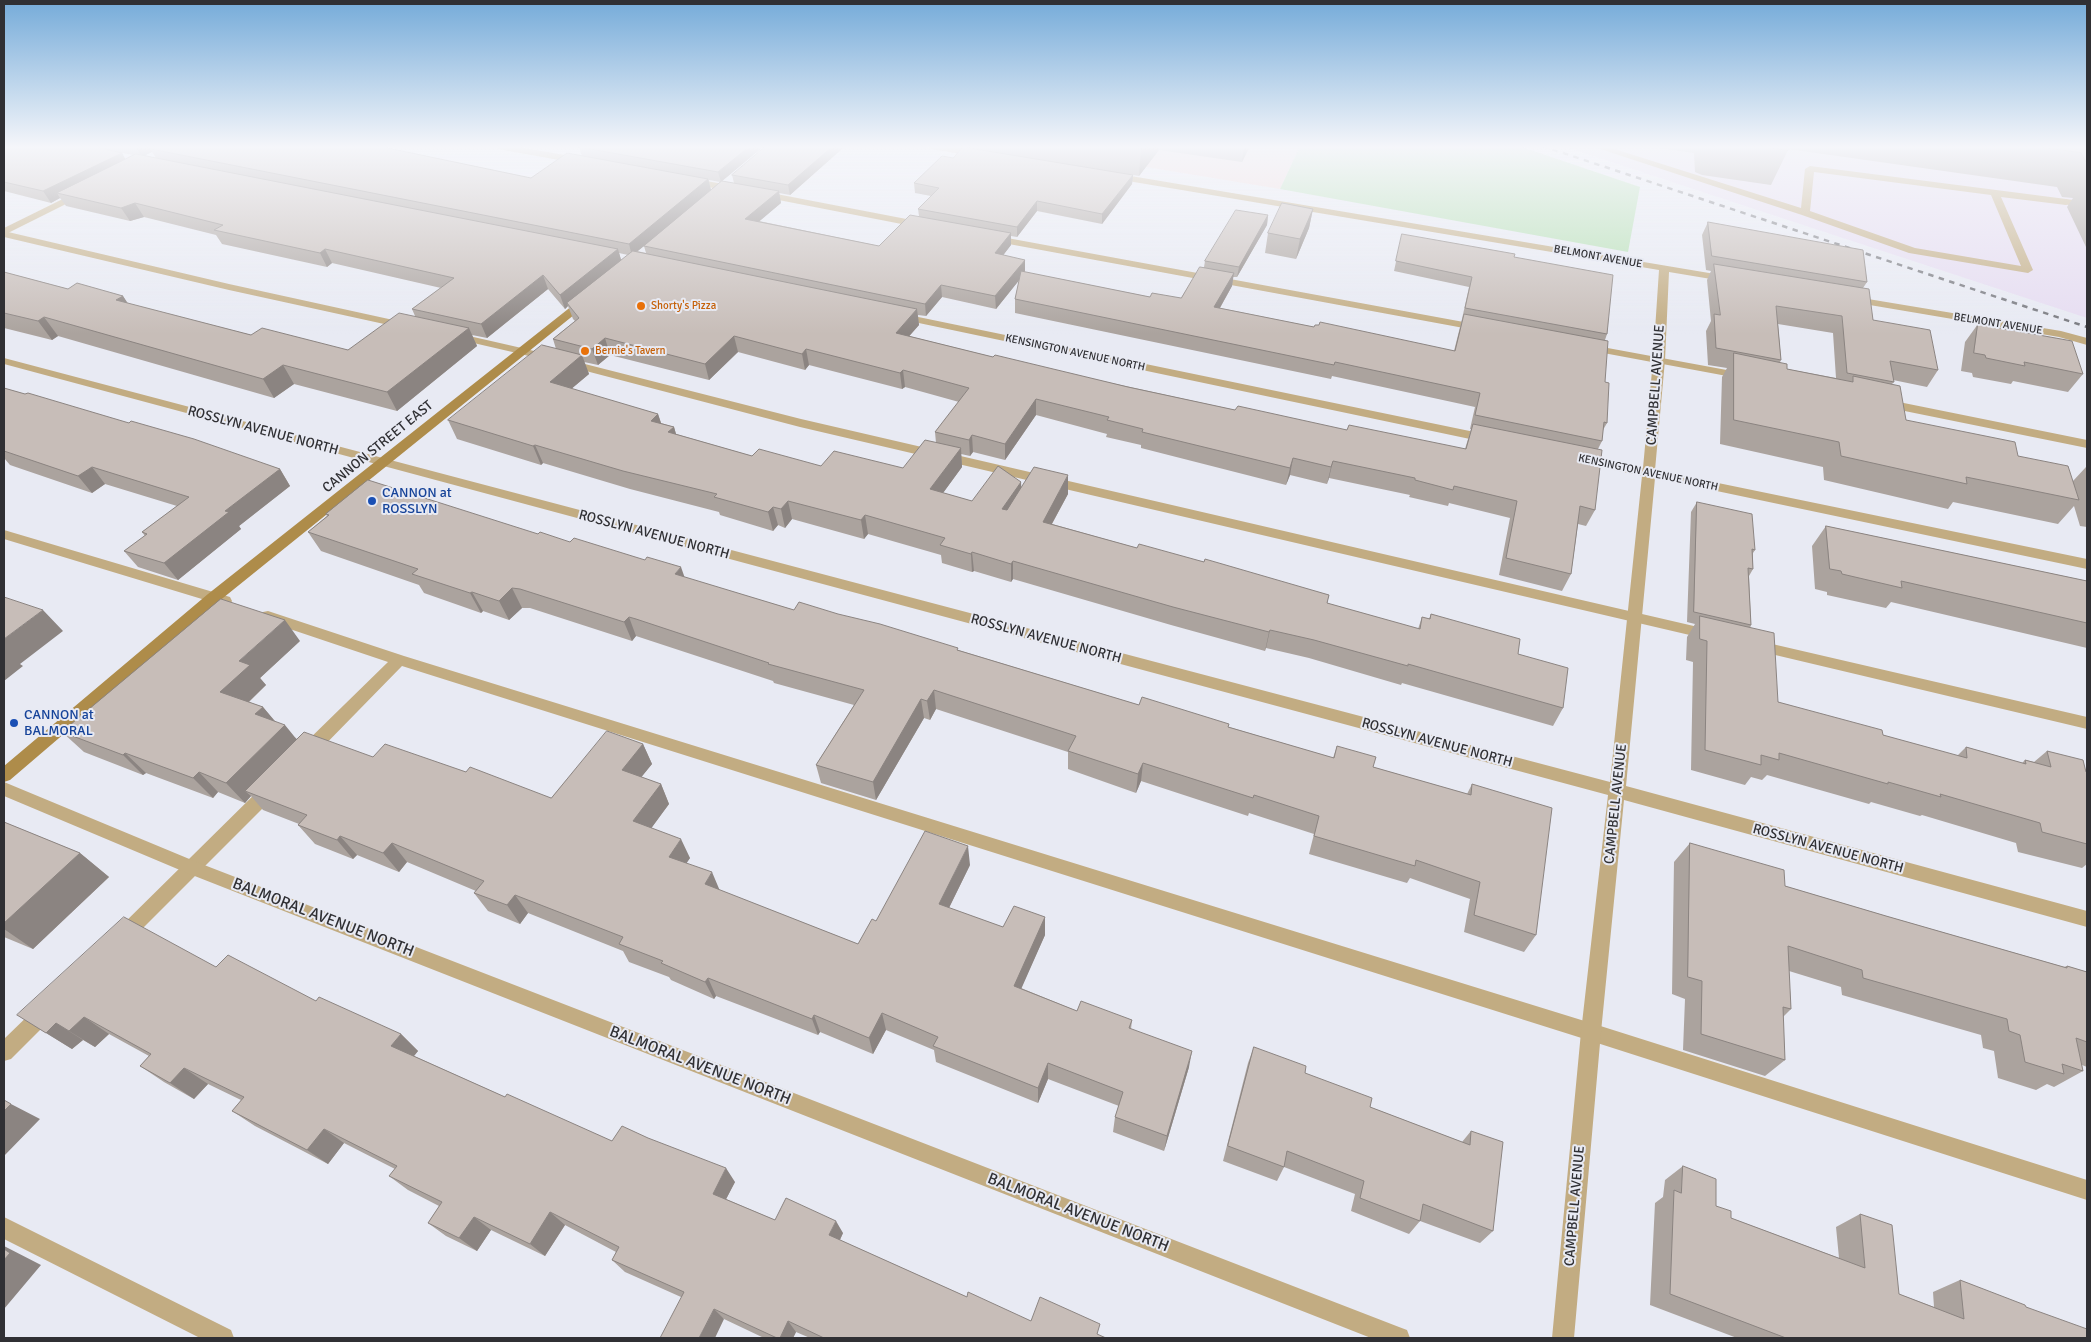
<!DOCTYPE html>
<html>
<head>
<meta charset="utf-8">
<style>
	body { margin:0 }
	#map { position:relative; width:2091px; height:1342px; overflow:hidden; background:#e8eaf3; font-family:Signika,sans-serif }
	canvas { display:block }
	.frame { position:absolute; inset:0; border:5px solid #303034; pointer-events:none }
</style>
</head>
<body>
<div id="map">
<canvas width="2091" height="1342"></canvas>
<div class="frame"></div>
</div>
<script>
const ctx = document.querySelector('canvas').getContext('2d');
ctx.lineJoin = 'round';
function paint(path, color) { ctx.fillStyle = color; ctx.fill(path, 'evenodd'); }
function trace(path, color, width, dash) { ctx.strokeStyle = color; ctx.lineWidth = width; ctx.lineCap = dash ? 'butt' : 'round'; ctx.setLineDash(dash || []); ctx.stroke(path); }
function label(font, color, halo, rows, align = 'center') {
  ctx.font = font + ' Signika,sans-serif'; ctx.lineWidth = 4; ctx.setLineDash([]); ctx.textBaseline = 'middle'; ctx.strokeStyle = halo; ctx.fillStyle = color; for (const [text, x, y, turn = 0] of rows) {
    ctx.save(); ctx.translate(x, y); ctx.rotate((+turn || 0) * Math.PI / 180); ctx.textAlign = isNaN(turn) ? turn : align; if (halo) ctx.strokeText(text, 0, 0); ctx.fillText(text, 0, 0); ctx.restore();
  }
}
paint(new Path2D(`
	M1562 146H2087V318Z`), '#e6dcf1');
paint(new Path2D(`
	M1018 146H1300L1280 189Z`), '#f4d9d9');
paint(new Path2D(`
	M1300 146H1519L1640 187 1628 252 1280 189Z`), '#b4dfb2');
paint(new Path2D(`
	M494 146H514L581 158 586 161 581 164 498 149Z
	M1591 146H1605L1801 208 1805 169 1810 166 2066 199 2071 202 2066 205 2001 197 2033 270 2028 273 1909 253 1802 215ZM1814 172 1991 195 2021 266 1915 248 1810 211Z
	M689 178 735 186 740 189 735 192 686 183V179Z
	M761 191 922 222 927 225 922 228 758 196 756 194Z
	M4 231 229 284 407 323 413 326 407 329 229 290 4 237Z
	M991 235 1480 325 1486 328 1480 331 987 240V236Z
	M456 333 526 349 801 419 1711 630 1716 631 1718 635 1716 639 1711 640 800 427 521 354 452 338 450 336 452 334Z
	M1586 344 1743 373 1749 376 1743 379 1582 349 1580 347Z
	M1884 399 2087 440V448L1880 406 1878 403 1880 400Z
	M4 530 230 597 232 601 230 605 225 606 4 539Z
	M268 611 404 656 1591 1023 2087 1180V1200L1591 1041 402 666 313 757 307 758 301 757 299 752 301 747 388 662 263 620 261 616 263 612Z
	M1755 640 2087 717V729L1750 649 1748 645 1750 641Z
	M272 781 278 783 280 788 278 793 127 944 121 946 115 944 112 938 115 932 266 783Z
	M46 1002 53 1005 55 1011 53 1017 11 1059 4 1061V1039L39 1005Z
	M4 1217 231 1330 234 1338H200L4 1239Z`), '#c2ac82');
paint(new Path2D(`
	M927 146C941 146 972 145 984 154L979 157 931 149Z
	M1113 173 1733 277 1734 279 1729 282 1669 272 1665 360 1655 470 2087 559V569L1655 478 1626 786 2087 911V927L1624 800 1601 1032 1574 1338H1552L1581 1032 1608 795 4 364V358L1610 782 1642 476 1582 463 1576 459 1582 455 1643 468 1653 360 1659 270 1110 178V174Z
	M81 190 86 193 84 195 4 235V228Z
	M2066 199 2087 202V208L2063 204 2061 202Z
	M1850 296 2061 331 2087 338V345L2059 337 1846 301 1845 299 1846 297Z
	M899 313 1489 435 1495 439 1489 443 895 318 894 316Z
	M4 782 199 863 1399 1327 1407 1330 1410 1338H1371L187 873 4 796Z`), '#c2ac82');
paint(new Path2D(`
	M586 297 590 298 591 300 590 302 218 602 10 780 4 782V766L208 594 582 298Z`), '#ae8c4a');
trace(new Path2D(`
	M1542 146 2087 327`), '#77787e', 2.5, [5.5, 5.5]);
paint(new Path2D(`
	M4 146H378L531 178 582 156 579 147 764 146 722 181 734 183 732 175 766 146H842L843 148 790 195 779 193 781 203 759 221 879 246 919 216 918 209 931 196 915 193 914 183 953 158 971 148V146H1250L1242 162 1159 150 1139 176 1133 175 1132 184 1102 224 1037 211 1017 237 1011 236V245L1003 255 1025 272 1150 297 1181 298 1204 267 1205 261 1268 215 1267 225 1237 277H1233L1232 286 1220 308 1314 327 1454 351 1462 319 1469 287 1394 271 1402 234 1514 257 1607 334 1605 340V382L1607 423 1603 430 1602 441 1598 449 1595 510 1586 526 1578 524 1571 574 1562 591 1499 575 1510 518 1449 503 1448 506 1409 497 1410 495 1329 478 1327 484 1290 475 1286 485 1141 448V445L1106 437 1107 434 1036 415 1005 460 973 452 970 456 961 454 962 467 943 493 972 501 1021 482V487L1068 494 1052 524 1137 548 1204 562 1329 595 1327 603 1418 629 1422 617 1429 619 1431 614 1518 654 1563 708 1553 726 1402 683 1401 685 1309 658 1266 648 1265 651 1171 625 1013 579 1011 582 974 571 972 572 942 563 941 555 868 534 864 539 792 519 785 528 778 525 773 531 720 515 719 512 630 489 543 463 541 465 457 439 448 420 556 349 553 339 575 321 573 319 568 306 565 309 548 289 487 338 472 335 477 346 397 411 294 384 274 398 58 336 52 340 4 328V272L68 289 123 296 127 303 251 335 348 350 415 316 412 309 441 288 332 263 327 267 222 244 216 235 144 217 130 221 66 206 60 198 51 203 4 191ZM152 152 156 158 145 155 149 153ZM122 153 133 155 125 159ZM709 180 720 182 711 190ZM644 246 646 253 637 251ZM619 253 628 255 621 260ZM1019 280 1015 299V313L1331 379 1332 376 1475 407 1470 429H1471L1465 449 1347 430 1235 410 993 357 909 336 919 325 918 315 926 316 942 297 996 309ZM738 352 805 370 809 365 902 389 905 387 959 402 935 432 936 443 903 468 821 466 752 456 676 434 674 427 661 423 658 414 571 389 589 374 584 362 598 365 610 355 709 380Z
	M1646 146H2087V247H2086L2067 207 2073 198 2062 197 2057 187 1788 149V150L1771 185 1702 175 1695 172 1694 153Z
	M1313 209 1309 228 1296 259 1265 253 1268 233Z
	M1708 222 1867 282 1863 288 1873 320 1938 370 1927 387 1893 380 1894 382 1892 384 1906 420 2018 456 2073 481 2086 467H2087V527L2080 526 2074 506 2058 524 1953 502 1948 509 1824 480 1823 467 1720 444 1722 377 1727 368 1708 365 1706 331 1711 321 1707 280 1711 271 1706 270 1702 235ZM1778 324 1833 333 1836 378 1787 369 1780 362 1781 360Z
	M1978 324 2083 374 2068 392 2013 381 2011 384 1973 377 1972 373 1961 371 1965 342Z
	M4 388 280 469 290 486 239 526 241 529 178 580 138 567 124 551 145 536 142 532 177 506 105 484 92 493 10 465 4 458Z
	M1697 502 1755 550 1753 553V569L1749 576 1751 625 1750 628 1778 702 1883 735 1957 756 1966 747 2022 763 2025 760 2034 762 2047 751 2087 773V864L2082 868 2018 852 2016 843 1922 815 1920 816 1871 802 1869 804 1767 775 1762 780 1751 777 1745 785 1691 770 1693 662 1686 660 1687 637 1695 624 1687 622 1691 512Z
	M326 514 538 534 794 610 958 650 1139 705 1229 727 1333 758 1337 746 1373 767 1467 794 1472 784 1536 935 1524 952 1464 932 1470 899 1410 878 1407 883 1309 854 1314 834 1249 813 1248 816 1141 781 1136 793 1068 769V752L936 709 930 720 924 718 876 800 821 783 816 765 854 705 774 683 773 681 636 636 632 641 530 608H522L509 620 483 611 481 613 424 593 419 585 321 551 308 532 327 516Z
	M1826 526 2087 581V648L1891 602 1886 608 1827 595V592L1815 589 1812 546Z
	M300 641 260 678 266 685 249 702 263 707 275 722 297 739 373 757 466 772 551 798 643 744 652 764 641 777 661 784 669 804 651 828 690 858 686 863 719 890 858 944 876 921 970 865 949 908 1003 927 1045 917V935L1021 988 1077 1011 1132 1020 1131 1029 1189 1067 1164 1151 1113 1132 1115 1117 1119 1106 1048 1079 1038 1103 936 1062 934 1050 886 1030 873 1054 820 1032 818 1035 716 996 714 999 671 980 669 977 629 962 623 951 528 913 520 924 488 911 474 893 476 891 407 862 399 872 357 855 353 859 315 844 298 825 299 824 263 810 251 796 245 803 218 792 213 798 146 773 143 775 84 752 62 732Z
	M4 822 80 853 109 877 33 949 4 937Z
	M1690 843 1785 886 1886 916 2064 967 2067 966 2087 972V1067L2082 1065 2083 1071 2054 1087 2047 1084 2036 1090 1998 1078 1994 1051 1983 1048 1981 1035 1842 995 1841 987 1789 971 1791 1009 1783 1017 1785 1060 1765 1076 1683 1050 1685 999 1672 994 1674 862Z
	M216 967 316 1001 401 1034 418 1051 414 1056 505 1097 612 1141 735 1182 726 1199 775 1220 843 1233 840 1240 967 1297 1031 1321 1098 1335 1106 1338H810L796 1332 793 1338H764L724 1319 681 1297 625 1272 612 1260 616 1252 565 1225 545 1256 491 1230 477 1251 446 1236 428 1223 439 1206 408 1190 389 1176 395 1169 344 1143 328 1164 255 1126 232 1111 241 1100 208 1084 194 1099 164 1082 140 1066 149 1056 109 1034 95 1047 83 1040 72 1049 17 1015Z
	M1254 1047 1370 1107 1462 1142 1471 1131 1493 1231 1480 1243 1420 1221 1409 1234 1351 1211 1355 1194 1284 1167 1277 1181 1223 1161 1248 1063Z
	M1683 1166 1716 1206 1731 1218 1839 1258 1836 1227 1860 1214 1899 1294 1934 1307 1933 1292 1960 1280 2026 1307 2087 1338H1737L1650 1305 1655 1203 1663 1197 1665 1180Z`), '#aba39e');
paint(new Path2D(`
	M135 146H162L151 149 152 152 142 157Z
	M750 146H764L721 182 718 172Z
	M833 146H842L843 148 790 195 788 185Z
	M1142 146H1159V150L1139 176 1141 148Z
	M1244 146H1250L1242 162Z
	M122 153 128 164 57 193 60 198 51 203 43 191Z
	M1133 175 1132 184 1102 224V214Z
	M708 179 711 190 632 256 629 244Z
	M779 191 781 203 748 231 745 219Z
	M1037 201V211L1017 237V227Z
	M135 203 144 217 130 221 121 208Z
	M1313 209 1309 228 1296 259 1300 239Z
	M1268 215 1267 225 1237 277 1239 267Z
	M1011 233V245L995 266V253Z
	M325 249 332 263 327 267 320 253Z
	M618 249 622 263 567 303 568 306 565 309 560 295Z
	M1025 260V273L996 309 995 296Z
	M1234 273 1232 286 1213 320 1214 307Z
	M543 275 548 289 487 338 481 324Z
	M941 285 942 297 926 316 925 304Z
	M123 296 135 314 116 300Z
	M917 309 919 325 898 349 896 333Z
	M44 317 58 336 52 340 38 321Z
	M469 328 477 346 397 411 387 392Z
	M734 336 738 352 709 380 705 364Z
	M605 338 610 355 598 365 592 349Z
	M806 349 809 365 805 370 802 354Z
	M582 355 589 374 557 401 550 382Z
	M283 365 294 384 274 398 263 379Z
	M903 370 905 387 902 389 900 373Z
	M1036 399V415L1005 460V444Z
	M658 414 664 432 651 421Z
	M674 427 679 445 668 432Z
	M972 435 973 452 970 456 969 440Z
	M535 445 543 463 541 465 533 446Z
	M961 448 962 467 932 508 930 489Z
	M1293 458 1290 475 1286 485 1290 468Z
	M1333 461 1329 478 1327 484 1331 467Z
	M92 467 105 484 92 493 78 476Z
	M280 469 290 486 239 526 241 529 178 580 164 563 225 511Z
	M1068 475V494L1043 540V522Z
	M1021 482 1022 501 1003 528 1002 509Z
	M788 501 792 519 785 528 781 509Z
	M773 507 778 525 773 531 768 512Z
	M865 515 868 534 864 539 861 520Z
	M972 552 974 571 972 572 971 554Z
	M1013 561V579L1011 582V564Z
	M681 567 688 587 675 574Z
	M512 588 522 608 509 620 499 601Z
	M472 592 483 611 481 613 470 593Z
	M43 610 63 631 20 664 23 666 4 681V639Z
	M629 617 636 636 632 641 624 622Z
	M285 620 300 641 260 678 266 685 238 712 220 692 239 661Z
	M1270 630 1266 648 1265 651 1269 632Z
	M934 690 936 709 930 720 927 701Z
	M921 699 924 718 876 800 873 782Z
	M263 707 280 727 255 714Z
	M285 725 302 746 245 791 251 796 245 803 226 783Z
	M643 744 652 764 631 790 622 770Z
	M125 753 146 773 143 775 123 755Z
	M1143 763 1141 781 1136 793 1138 774Z
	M199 772 218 792 213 798 193 778Z
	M661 784 669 804 642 841 633 821Z
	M340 836 357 855 353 859 337 840Z
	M681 839 690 858 678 876 669 857Z
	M392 843 407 862 399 872 383 853Z
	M968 846 970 865 942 922 939 904Z
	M80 853 109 877 33 949 4 929V923Z
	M712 872 720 891 705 884Z
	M515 895 528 913 520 924 507 905Z
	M1045 917V935L1015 1003 1014 986Z
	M708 978 716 996 714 999 705 982Z
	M882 1013 886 1030 873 1054 869 1038Z
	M814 1015 820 1032 818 1035 812 1019Z
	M84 1017 109 1034 95 1047 69 1031Z
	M56 1023 83 1040 72 1049 46 1033Z
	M401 1034 418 1051 409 1062 391 1046Z
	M1192 1051 1189 1067 1164 1151 1167 1136Z
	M1048 1063V1079L1038 1103V1088Z
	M184 1068 208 1084 194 1099 170 1083Z
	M11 1104 40 1119 4 1156V1111Z
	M324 1129 344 1143 328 1164 307 1150Z
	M726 1168 735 1182 722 1207 713 1194Z
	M550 1212 565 1225 545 1256 530 1244Z
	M474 1217 491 1230 477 1251 459 1238Z
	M836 1221 843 1233 836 1248 829 1235Z
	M4 1246 41 1265 4 1309Z
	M714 1309 724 1319 715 1338H699Z
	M788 1321 796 1332 793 1338H780Z`), '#8b8481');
const building = new Path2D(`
	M4 146H93L122 153 43 191 4 182Z
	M156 146H378L531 178 567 153 708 179 629 244 151 149Z
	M580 146H750L718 172 579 147Z
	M766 146H833L788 185 732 175Z
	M1759 146H1787L1788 150Z
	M2033 146H2087V162H2086L2081 153Z
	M963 147 1133 175 1102 214 1037 201 1017 227 918 209 939 188 914 183 942 156 953 158Z
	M136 154 618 249 560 295 543 275 481 324 412 309 454 278 325 249 320 253 214 230 223 225 135 203 121 208 57 193Z
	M722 181 779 191 745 219 879 246 910 215 1011 233 995 253 1025 260 995 296 941 285 925 304 644 246Z
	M1282 203 1313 209 1300 239 1268 233Z
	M1236 210 1268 215 1239 267 1205 261Z
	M1708 222 1863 250 1867 282 1712 256Z
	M1402 234 1515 254 1514 257 1613 275 1607 334 1465 308 1472 277 1396 261Z
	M633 251 917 309 896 333 993 357 995 355 1128 387 1235 410 1238 406 1347 430 1349 425 1466 449 1473 424 1602 450 1595 510 1580 506 1571 574 1506 558 1517 501 1454 486 1453 490 1415 480V478L1333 461 1331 467 1293 458 1290 468 1142 432 1143 429 1107 420 1109 417 1036 399 1005 444 972 435 969 440 935 432 969 388 903 370 900 373 806 349 802 354 734 336 705 364 605 338 592 349 553 339 579 318 567 303Z
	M1714 264 1869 289 1873 320 1930 330 1938 370 1890 361 1894 382 1847 373 1842 316 1776 306 1781 360 1716 348 1714 314 1720 315Z
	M1200 267 1234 273 1214 307 1314 327 1315 325H1319L1320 322 1455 351 1464 314 1608 341 1605 382 1609 383 1607 423 1604 422 1602 441 1475 415 1480 393 1335 362 1334 365 1015 299 1021 271 1150 297 1152 293 1181 298Z
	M4 272 68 289 77 283 123 296 116 300 251 335 262 328 348 350 399 313 469 328 387 392 283 365 263 379 44 317 38 321 4 313Z
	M1978 324 2072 341 2083 374 2024 362 2025 366 1986 358 1985 355 1974 353Z
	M542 345 582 355 550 382 658 414 651 421 674 427 668 432 752 456 759 449 821 466 834 451 903 468 925 440 961 448 930 489 972 501 998 466 1021 482 1002 509 1007 510 1034 467 1068 475 1043 522 1137 548 1139 544 1204 562 1205 559 1329 595 1327 603 1420 629 1422 617 1430 619 1431 614 1520 639 1518 654 1568 668 1563 708 1408 664V666L1314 640 1270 630 1269 632 1173 607 1013 561 1011 564 972 552 971 554 940 545 945 538 865 515 861 520 788 501 781 509 773 507 768 512 714 497 717 494 623 471 535 445 533 446 448 420Z
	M1734 353 1787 364V369L1853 382V376L1900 386 1906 420 2015 442 2018 456 2068 466 2079 500 1966 477 1967 484 1841 456 1839 442 1734 420Z
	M4 388 25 394 28 393 129 423 131 421 194 439 280 469 225 511 229 512 164 563 124 551 147 534 142 532 189 497 92 467 78 476 4 451Z
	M368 480 538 534 540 532 570 542 574 538 645 560 647 557 681 567 675 574 794 610 799 602 838 614 880 624 958 648 957 650 1139 705 1142 697 1229 724 1228 727 1334 758 1337 746 1376 757 1373 767 1471 795 1472 784 1552 808 1536 935 1474 915 1480 882 1416 860 1415 866 1314 836 1319 816 1254 795 1253 798 1143 763 1138 774 1068 751 1076 736 934 690 927 701 921 699 873 782 816 765 864 690 768 664 769 663 636 619 629 617 624 622 520 589 512 588 499 601 472 592 470 593 412 574 418 569 308 532 329 515 326 514Z
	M1697 502 1752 514 1755 550 1752 549 1753 569 1748 568 1751 625 1694 612Z
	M1826 526 2087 581V623L1901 581 1902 588 1842 574 1841 571 1830 569Z
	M4 597 43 610 4 639Z
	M221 599 285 620 239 661 250 665 220 692 263 707 255 714 285 725 226 783 199 772 193 778 125 753 123 755 62 732Z
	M1700 616 1774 633 1778 702 1882 730 1883 735 1967 758 1966 747 2026 764 2025 760 2051 767 2047 751 2083 760 2086 772 2087 773V844L2042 832 2040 823 1940 794 1941 797 1888 782V784L1779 753V760L1761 755V765L1705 750 1707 641 1700 639Z
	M607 731 643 744 622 770 661 784 633 821 681 839 669 857 712 872 705 884 858 944 872 919 876 921 925 831 968 846 939 904 1003 927 1014 906 1045 917 1014 986 1077 1011 1081 1001 1132 1020 1129 1028 1192 1051 1167 1136 1115 1117 1123 1092 1048 1063 1038 1088 933 1046 938 1037 882 1013 869 1038 814 1015 812 1019 708 978 705 982 661 963 663 961 619 944 623 937 515 895 507 905 474 893 484 881 392 843 383 853 340 836 337 840 298 825 307 815 245 791 304 732 373 757 385 744 466 772 470 767 551 798Z
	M4 822 80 853 4 923Z
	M1690 843 1784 870 1785 886 1886 916 2067 968V966L2087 972V1042L2076 1038 2083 1071 2062 1064 2064 1074 2025 1062 2020 1035 2009 1031 2007 1019 1863 978 1862 970 1788 946 1791 1009 1783 1007 1785 1060 1701 1034 1702 981 1688 977Z
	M124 917 216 967 228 955 316 1001 319 997 401 1034 391 1046 505 1097 507 1094 612 1141 622 1126 648 1138 726 1168 713 1194 775 1220 786 1198 836 1221 829 1235 967 1297 968 1292 1031 1321 1040 1297 1100 1324 1097 1334 1106 1338H824L788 1321 780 1338H777L714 1309 699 1338H660L684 1292 612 1260 619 1247 550 1212 530 1244 474 1217 459 1238 428 1223 442 1202 389 1176 397 1166 324 1129 307 1150 232 1111 244 1097 184 1068 170 1083 140 1066 151 1054 84 1017 69 1031 56 1023 46 1033 17 1015Z
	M1254 1047 1306 1066 1305 1073 1372 1098 1370 1107 1470 1145 1471 1131 1503 1142 1493 1231 1423 1204 1420 1221 1360 1198 1364 1181 1287 1151 1284 1167 1228 1146Z
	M4 1100 11 1104 4 1111Z
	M1683 1166 1716 1179V1206L1731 1211V1218L1865 1268 1860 1214 1892 1225 1899 1294 1964 1319 1960 1280 2025 1305 2026 1307 2087 1329V1338H1786L1670 1294 1674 1190 1681 1193Z
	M4 1249 10 1253 4 1260Z`);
paint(building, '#c7bdb8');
trace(building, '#8b8481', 1);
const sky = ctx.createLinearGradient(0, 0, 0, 334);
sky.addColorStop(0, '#75abd9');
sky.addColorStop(0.44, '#f5f6fa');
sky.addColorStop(1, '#f5f6fa00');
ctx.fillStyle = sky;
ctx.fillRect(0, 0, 2091, 334);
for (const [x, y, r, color] of [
	[641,306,5,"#e8710a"],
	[585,351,5,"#e8710a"],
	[372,501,5,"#1a4fb4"],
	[14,723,5,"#1a4fb4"]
]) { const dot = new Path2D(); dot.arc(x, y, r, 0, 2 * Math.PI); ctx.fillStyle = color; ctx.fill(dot); trace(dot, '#e8eaf3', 2); }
label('11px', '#303034', '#e8eaf3', [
	["BELMONT AVENUE",1598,257,10],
	["BELMONT AVENUE",1998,324,9],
	["KENSINGTON AVENUE NORTH",1075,353,12],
	["KENSINGTON AVENUE NORTH",1648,473,12]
]);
label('11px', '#c56008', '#e8eaf3', [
	["Shorty's Pizza",651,306],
	["Bernie's Tavern",595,351]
], 'left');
label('14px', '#303034', '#e8eaf3', [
	["CAMPBELL AVENUE",1656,385,-86],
	["ROSSLYN AVENUE NORTH",263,431,15],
	["CANNON STREET EAST",378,447,-39],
	["ROSSLYN AVENUE NORTH",654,535,15],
	["ROSSLYN AVENUE NORTH",1046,639,15],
	["ROSSLYN AVENUE NORTH",1437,743,15],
	["CAMPBELL AVENUE",1616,804,-84],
	["ROSSLYN AVENUE NORTH",1828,849,15],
	["CAMPBELL AVENUE",1575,1206,-85]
]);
label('14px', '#164399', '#e8eaf3', [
	["CANNON at",382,493],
	["ROSSLYN",382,509],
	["CANNON at",24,715],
	["BALMORAL",24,731]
], 'left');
label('16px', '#303034', '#e8eaf3', [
	["BALMORAL AVENUE NORTH",323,918,21],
	["BALMORAL AVENUE NORTH",700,1066,21],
	["BALMORAL AVENUE NORTH",1078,1213,21]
]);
</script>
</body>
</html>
